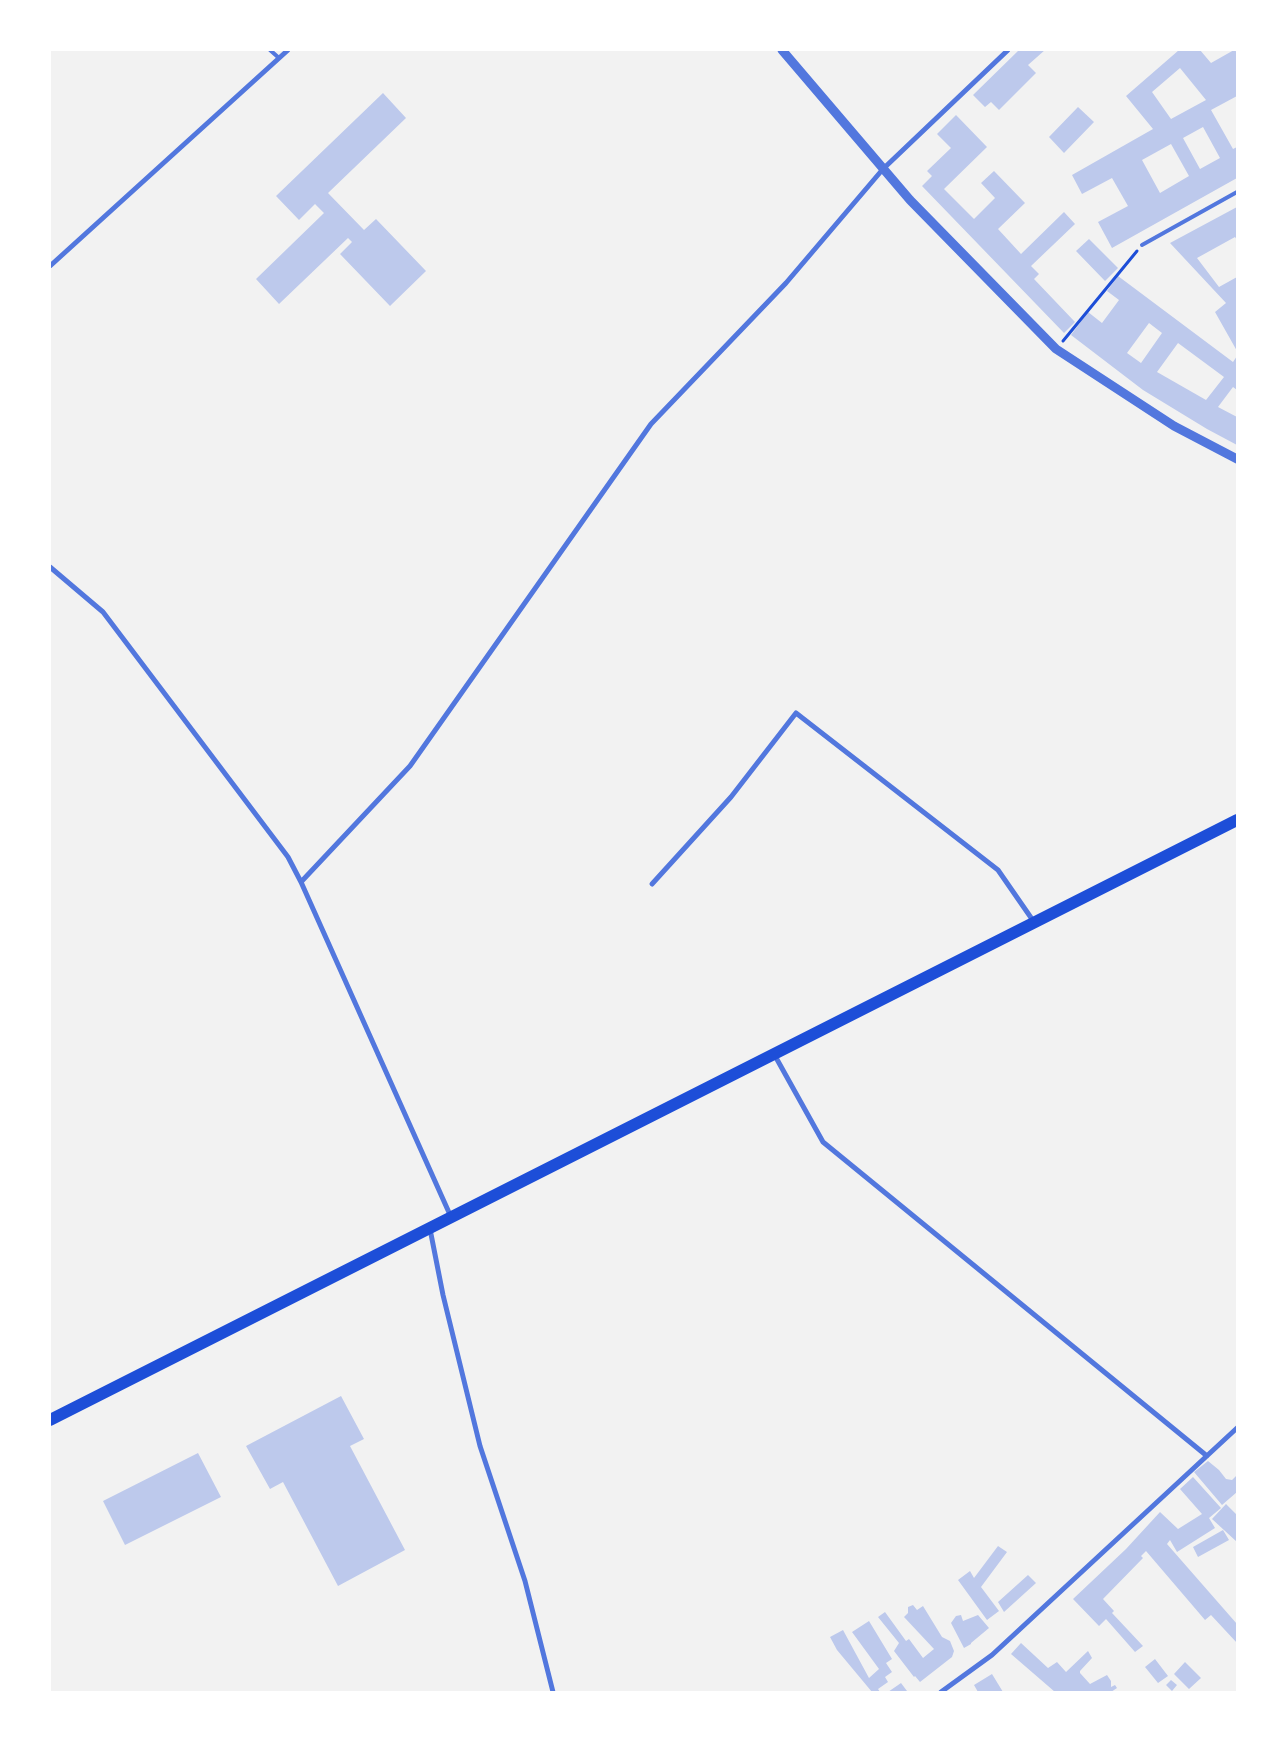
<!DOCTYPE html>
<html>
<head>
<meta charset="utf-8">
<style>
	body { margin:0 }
	#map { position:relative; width:1287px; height:1742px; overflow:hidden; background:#f2f2f2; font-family:Jost,sans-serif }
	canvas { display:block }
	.frame { position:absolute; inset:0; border:51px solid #fff; pointer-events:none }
</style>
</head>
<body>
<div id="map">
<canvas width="1287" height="1742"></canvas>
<div class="frame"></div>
</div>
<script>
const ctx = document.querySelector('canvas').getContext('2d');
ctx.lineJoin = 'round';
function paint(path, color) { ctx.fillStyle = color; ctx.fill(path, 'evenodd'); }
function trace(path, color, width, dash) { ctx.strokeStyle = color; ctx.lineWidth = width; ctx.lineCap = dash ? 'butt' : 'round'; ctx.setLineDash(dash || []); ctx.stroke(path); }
paint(new Path2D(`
	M1019 50H1045L1028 65 1036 73 999 110 991 102 985 107 973 95Z
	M1179 50H1200L1211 63 1234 50 1237 52V96L1211 110 1233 149 1237 147V178L1112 248 1098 222 1128 206 1112 178 1082 194 1072 175 1153 129 1126 96ZM1180 68 1206 100 1171 119 1152 92ZM1203 127 1220 158 1200 169 1183 138ZM1171 144 1189 176 1160 193 1142 160Z
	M383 93 406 118 328 193 364 230 376 219 426 271 390 306 340 254 352 242 348 238 279 304 256 279 324 213 315 204 299 220 276 196Z
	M1078 107 1094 122 1064 153 1049 137Z
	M956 115 987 147 944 189 974 219 995 198 981 183 994 171 1025 203 998 229 1021 254 1064 212 1075 224 1031 266 1039 274 1034 279 1075 322 1064 333 922 186 932 176 927 171 951 148 937 134Z
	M1237 207V240L1235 237 1197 258 1219 287 1237 277V351L1215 312 1226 303 1170 243Z
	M1089 239 1118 268 1105 281 1076 251Z
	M1118 276 1233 362 1237 356V390L1233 387 1218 407 1237 417V445L1207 429 1143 390 1071 335 1088 312 1102 323 1119 300 1107 291ZM1149 323 1162 333 1141 363 1127 353ZM1178 343 1224 377 1206 400 1157 372Z
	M341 1396 364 1439 350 1446 405 1550 338 1586 283 1482 270 1489 246 1446Z
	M198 1453 221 1497 125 1545 103 1501Z
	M1208 1461 1219 1470 1226 1479 1232 1480 1237 1475V1492L1222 1505 1194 1472Z
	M1193 1477 1221 1508 1209 1518 1215 1528 1177 1552 1170 1540 1167 1544 1237 1624V1643L1211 1615 1205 1620 1146 1551 1141 1556 1143 1558 1103 1599 1114 1611 1112 1613 1143 1646 1135 1652 1106 1619 1099 1626 1073 1599 1126 1549 1160 1512 1178 1529 1202 1514 1180 1489Z
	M1226 1504 1237 1515V1542L1212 1519Z
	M1223 1530 1229 1540 1198 1557 1193 1547Z
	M998 1546 1007 1552 981 1587 999 1611 987 1620 958 1580 970 1571 974 1578Z
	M1028 1575 1036 1583 1004 1612 998 1602Z
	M913 1605 917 1610 923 1606 942 1637 950 1641 954 1651 952 1657 920 1682 915 1676 914 1677 894 1651 899 1643 878 1617 885 1612 906 1641 909 1639 923 1658 934 1649 904 1617 908 1613V1607Z
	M961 1615 963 1621 978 1615 989 1628 971 1643V1644L964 1648 951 1623 956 1616Z
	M869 1621 892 1659 886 1663 892 1672 885 1677 888 1682 878 1689 880 1692H872L837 1650 830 1637 843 1630 869 1678 879 1669 852 1632Z
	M1021 1643 1048 1668 1057 1662 1066 1672 1088 1651 1092 1658 1080 1671V1673L1090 1684 1107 1675 1111 1681V1687L1115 1685 1117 1688 1111 1692H1055L1011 1654Z
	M1155 1659 1168 1676 1158 1683 1145 1667Z
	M1185 1662 1201 1678 1189 1689 1174 1674Z
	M992 1674 1003 1692H978L974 1685Z
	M1171 1680 1177 1685 1172 1691 1166 1685Z
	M901 1683 907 1691 905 1692H888Z`), '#bdc9ec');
trace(new Path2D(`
	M1063 341 1137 251`), '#1d4ed8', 3);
trace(new Path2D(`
	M270 50 279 58
	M1142 245 1237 192`), '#5277de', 4);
trace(new Path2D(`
	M50 266 288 50
	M50 567 103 612 288 857 301 882 451 1217
	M301 882 410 766 651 424 786 283 883 169 1008 50
	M652 884 731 797 796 713 998 870 1034 922
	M774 1054 823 1142 1207 1456
	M430 1229 443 1295 480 1446 525 1581 553 1692
	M941 1692 992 1655 1237 1428`), '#5277de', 5);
trace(new Path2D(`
	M782 50 910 200 1056 349 1174 426 1237 459`), '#5277de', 9);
trace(new Path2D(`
	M50 1420 1237 820`), '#1d4ed8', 12);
</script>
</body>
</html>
